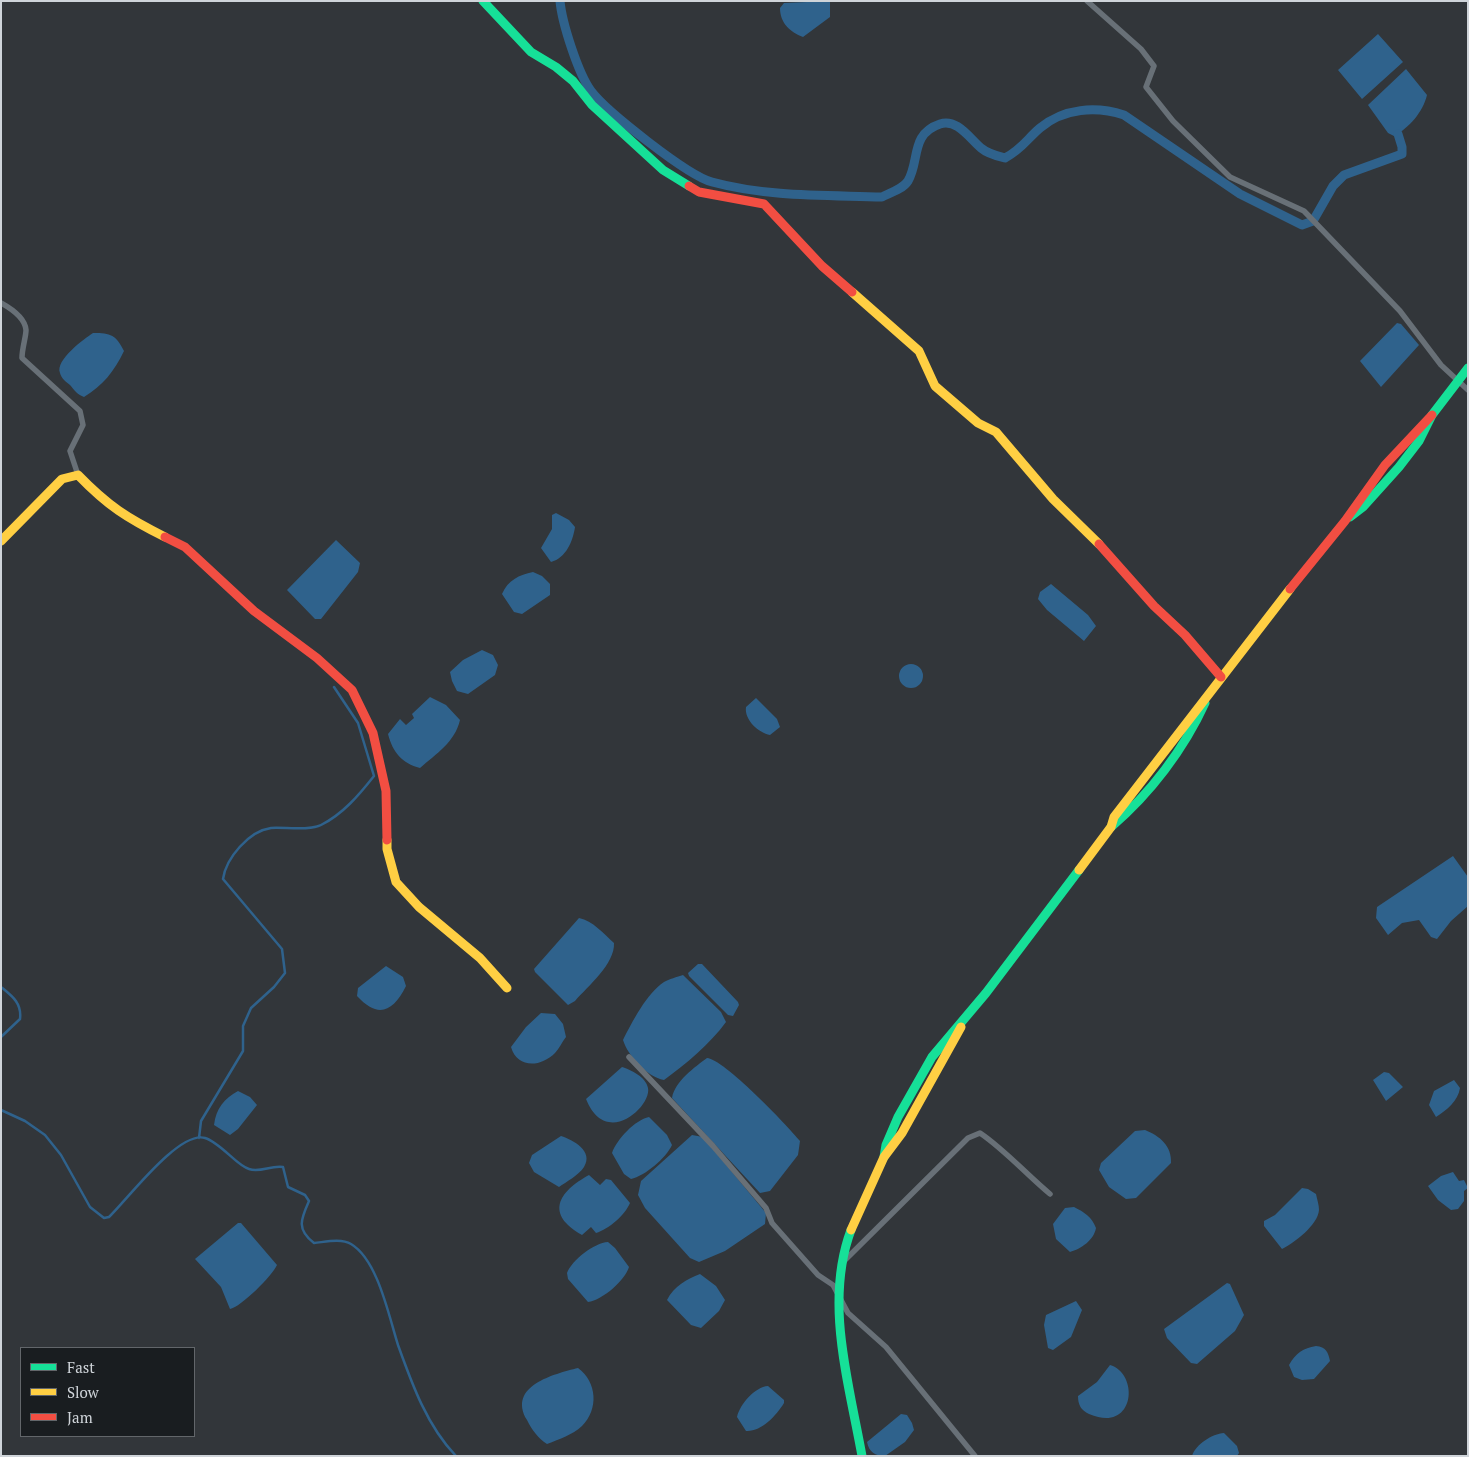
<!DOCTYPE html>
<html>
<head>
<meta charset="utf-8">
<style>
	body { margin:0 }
	#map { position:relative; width:1469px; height:1457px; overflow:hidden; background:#32363a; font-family:"PT Serif",serif }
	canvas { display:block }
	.frame { position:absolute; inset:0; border:2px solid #cfd4d9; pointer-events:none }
	.legend { position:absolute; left:20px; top:1347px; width:175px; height:90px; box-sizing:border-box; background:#191d20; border:1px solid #62666a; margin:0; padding:6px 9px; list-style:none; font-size:15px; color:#cfd4d9 }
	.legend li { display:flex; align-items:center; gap:10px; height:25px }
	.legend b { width:25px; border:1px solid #62666a }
</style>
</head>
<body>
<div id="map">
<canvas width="1469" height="1457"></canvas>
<div class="frame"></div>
<ul class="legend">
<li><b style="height:6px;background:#16e098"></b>Fast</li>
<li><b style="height:6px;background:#ffcf43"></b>Slow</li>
<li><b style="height:6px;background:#f24e42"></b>Jam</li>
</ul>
</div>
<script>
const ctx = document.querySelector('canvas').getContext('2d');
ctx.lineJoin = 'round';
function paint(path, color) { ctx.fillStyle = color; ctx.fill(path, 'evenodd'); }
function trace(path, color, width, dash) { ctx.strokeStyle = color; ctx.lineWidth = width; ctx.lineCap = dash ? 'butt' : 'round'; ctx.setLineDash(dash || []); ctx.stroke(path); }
paint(new Path2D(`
	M830 1V17L803 37C790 32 780 23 780 8L784 3Z
	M1378 34 1403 62 1362 99 1338 70Z
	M1406 69 1427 95C1423 112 1409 128 1394 136L1388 133 1368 105Z
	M1397 323 1401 324 1419 345 1381 387 1360 361Z
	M93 333C111 333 116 335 124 351 114 372 103 385 84 397 78 395 74 390 70 385 66 382 61 378 60 373 55 360 84 339 93 333Z
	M556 513 569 520 575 527C573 541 566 558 551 562L541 548 552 529V515Z
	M336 540 360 563 358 572 321 619H315L287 590Z
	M533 572 542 576 550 584V595L522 614 514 612 502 594C508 580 519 575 533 572Z
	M1051 584 1088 615 1096 626 1084 641 1047 610 1038 599 1040 592Z
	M482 650 493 655 498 665 495 675 468 694 457 691 452 681 450 672 463 660Z
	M899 676a12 12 0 1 1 24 0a12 12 0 1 1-24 0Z
	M430 697 446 705 460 720C455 742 436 754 420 768 402 763 393 753 388 734L400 719 406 725 414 718 412 714Z
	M756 698 777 719 780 727 770 735C759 733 744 720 746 707Z
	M1453 856 1468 877V906L1451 921 1437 939 1431 937 1419 920 1402 923 1388 935 1376 918 1377 907Z
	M579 918C593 921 603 933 614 943 615 964 588 986 575 1001L568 1005 535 972 534 969Z
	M698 964H702L738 1002 739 1005 733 1016 728 1015 689 976 688 973Z
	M386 966 403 977 406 986C393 1012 378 1019 357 996L358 988Z
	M683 975 721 1012 726 1022C710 1044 686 1064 664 1080 647 1077 628 1056 623 1040 632 1022 647 993 664 982 669 979 677 977 683 975Z
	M541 1013 555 1014 563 1024 566 1037C562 1042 559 1049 555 1053 540 1068 517 1068 511 1047L526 1027Z
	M707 1058C724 1059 787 1125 800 1141L798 1155 770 1191 760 1193 672 1098C675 1081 695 1067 707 1058Z
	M622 1067C631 1070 646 1077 648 1088 652 1106 606 1149 586 1099Z
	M1384 1072 1389 1073 1403 1087 1386 1101 1373 1080Z
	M1454 1080 1460 1088C1458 1101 1447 1110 1436 1117L1429 1105 1434 1091Z
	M238 1091 250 1097 257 1105 238 1129 230 1135 214 1125C216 1108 224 1099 238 1091Z
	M649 1117 667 1135 672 1145C666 1158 645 1176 631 1179L624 1174 612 1153C617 1139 635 1120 649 1117Z
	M1145 1130C1160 1136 1172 1146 1171 1163L1136 1198 1126 1199 1109 1187 1099 1170 1101 1163 1135 1131Z
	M692 1135 703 1137 766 1213 765 1224 725 1251 699 1262 690 1258 645 1208 638 1195 641 1181Z
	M561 1136C573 1140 594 1151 584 1167 579 1175 566 1182 559 1187L534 1172 529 1163 532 1155Z
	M1453 1172 1459 1181 1464 1180 1468 1188 1464 1191V1201L1458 1209 1451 1210 1438 1200 1428 1186 1441 1176Z
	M589 1175 600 1185 606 1179 611 1180 630 1203C625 1215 609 1229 596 1233L591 1227 582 1235C545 1214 558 1192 589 1175Z
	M1302 1188 1308 1189 1316 1194C1317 1199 1319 1205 1319 1210 1318 1225 1294 1243 1282 1249L1264 1226V1221L1275 1215Z
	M1074 1207C1084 1212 1092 1217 1096 1228 1094 1240 1081 1249 1070 1252L1056 1239 1053 1224 1065 1208Z
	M238 1223H241L277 1265C272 1276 241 1307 230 1309L221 1287 195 1259Z
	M608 1242 615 1248 629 1267C625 1280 603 1300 588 1302L568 1279 567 1273C572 1260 594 1243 608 1242Z
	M700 1274 716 1286 725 1300 719 1311 701 1328 691 1325 667 1300C674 1286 687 1279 700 1274Z
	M1227 1283 1230 1284 1244 1315 1235 1331 1197 1364 1191 1363 1167 1338 1164 1329Z
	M1076 1301 1082 1310 1071 1337 1053 1350 1048 1348 1044 1325 1046 1315Z
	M1316 1346C1326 1347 1328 1352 1330 1361L1314 1379 1302 1380 1294 1377 1289 1365C1296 1353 1303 1348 1316 1346Z
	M1110 1365C1140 1374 1135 1434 1089 1414 1081 1410 1078 1405 1078 1396L1097 1382Z
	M578 1368C597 1382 599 1409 582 1426 572 1435 560 1439 547 1444 538 1438 532 1430 527 1420 507 1386 554 1374 578 1368Z
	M768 1386 784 1400V1403C776 1416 761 1432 746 1431L737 1417C740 1404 755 1387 768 1386Z
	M901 1414 907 1415 912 1423 914 1430 905 1442 885 1456C875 1456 869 1452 867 1442Z
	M1224 1433 1237 1446 1239 1453 1237 1456H1192C1196 1444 1212 1434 1224 1433Z`), '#2f628c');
trace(new Path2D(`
	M1 987C12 996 22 1003 20 1019L1 1037
	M1 1110 25 1121 45 1135 61 1155 90 1207 104 1218 109 1217C127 1200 179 1130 205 1138 221 1143 237 1166 249 1169 260 1173 271 1165 283 1167L288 1187 305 1195 309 1201C301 1219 296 1229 314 1243 325 1242 341 1238 351 1244 378 1260 389 1317 398 1345 412 1384 427 1426 456 1456
	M199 1138 201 1121 243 1051V1026L251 1008 274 987 285 973 282 949 223 879C226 858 249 831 271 828 284 827 310 831 321 825 343 814 359 795 374 776L358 723 334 687`), '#2f628c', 2.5);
trace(new Path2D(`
	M560 1C562 23 578 73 591 91 606 111 688 176 712 182 767 197 826 195 882 197 890 193 903 189 908 181 920 161 910 134 940 124 957 118 970 139 981 148 988 154 997 156 1005 158 1022 149 1027 139 1040 128 1064 108 1096 106 1124 115L1240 194 1302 225 1313 221 1333 186 1344 175 1402 154V147L1398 134`), '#2f628c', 9);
trace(new Path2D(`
	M1087 1 1141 49 1154 66 1146 87 1173 121 1230 177 1304 211 1400 311 1441 365 1468 390
	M1 303C10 308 25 318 26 330 26 337 22 348 22 358L80 411 83 425 70 451 78 475
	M629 1057 713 1146 766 1208 772 1223 818 1275 833 1285 848 1313 886 1347 975 1456
	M841 1264 968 1138 980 1133C1005 1150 1026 1174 1050 1194`), '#687077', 5.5);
trace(new Path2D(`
	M483 1 531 52 556 67 573 81 592 105 663 170 689 186
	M1350 517 1363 507 1399 467 1419 441 1432 415 1468 368
	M1111 827C1150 794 1184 749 1205 703
	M884 1157 886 1145 898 1117 932 1057 986 993 1079 870
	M851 1230C824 1302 849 1383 862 1456`), '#16e098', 9);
trace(new Path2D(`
	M852 292 919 351 935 386 978 423 996 432 1053 499 1099 544
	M1 541 62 479 78 475C108 506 127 518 165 537
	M387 840V849L396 882 419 907 480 958 507 988
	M1079 870 1111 827 1114 817 1290 589
	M851 1230 884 1157 902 1133 961 1027`), '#ffcf43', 9);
trace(new Path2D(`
	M689 186 699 192 764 204 822 266 852 292
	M165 537 185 547 254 611 317 658 352 690 373 733 386 791 387 840
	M1099 544 1154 606 1185 635 1221 677
	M1290 589 1345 521 1385 465 1432 415`), '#f24e42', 9);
</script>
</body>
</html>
